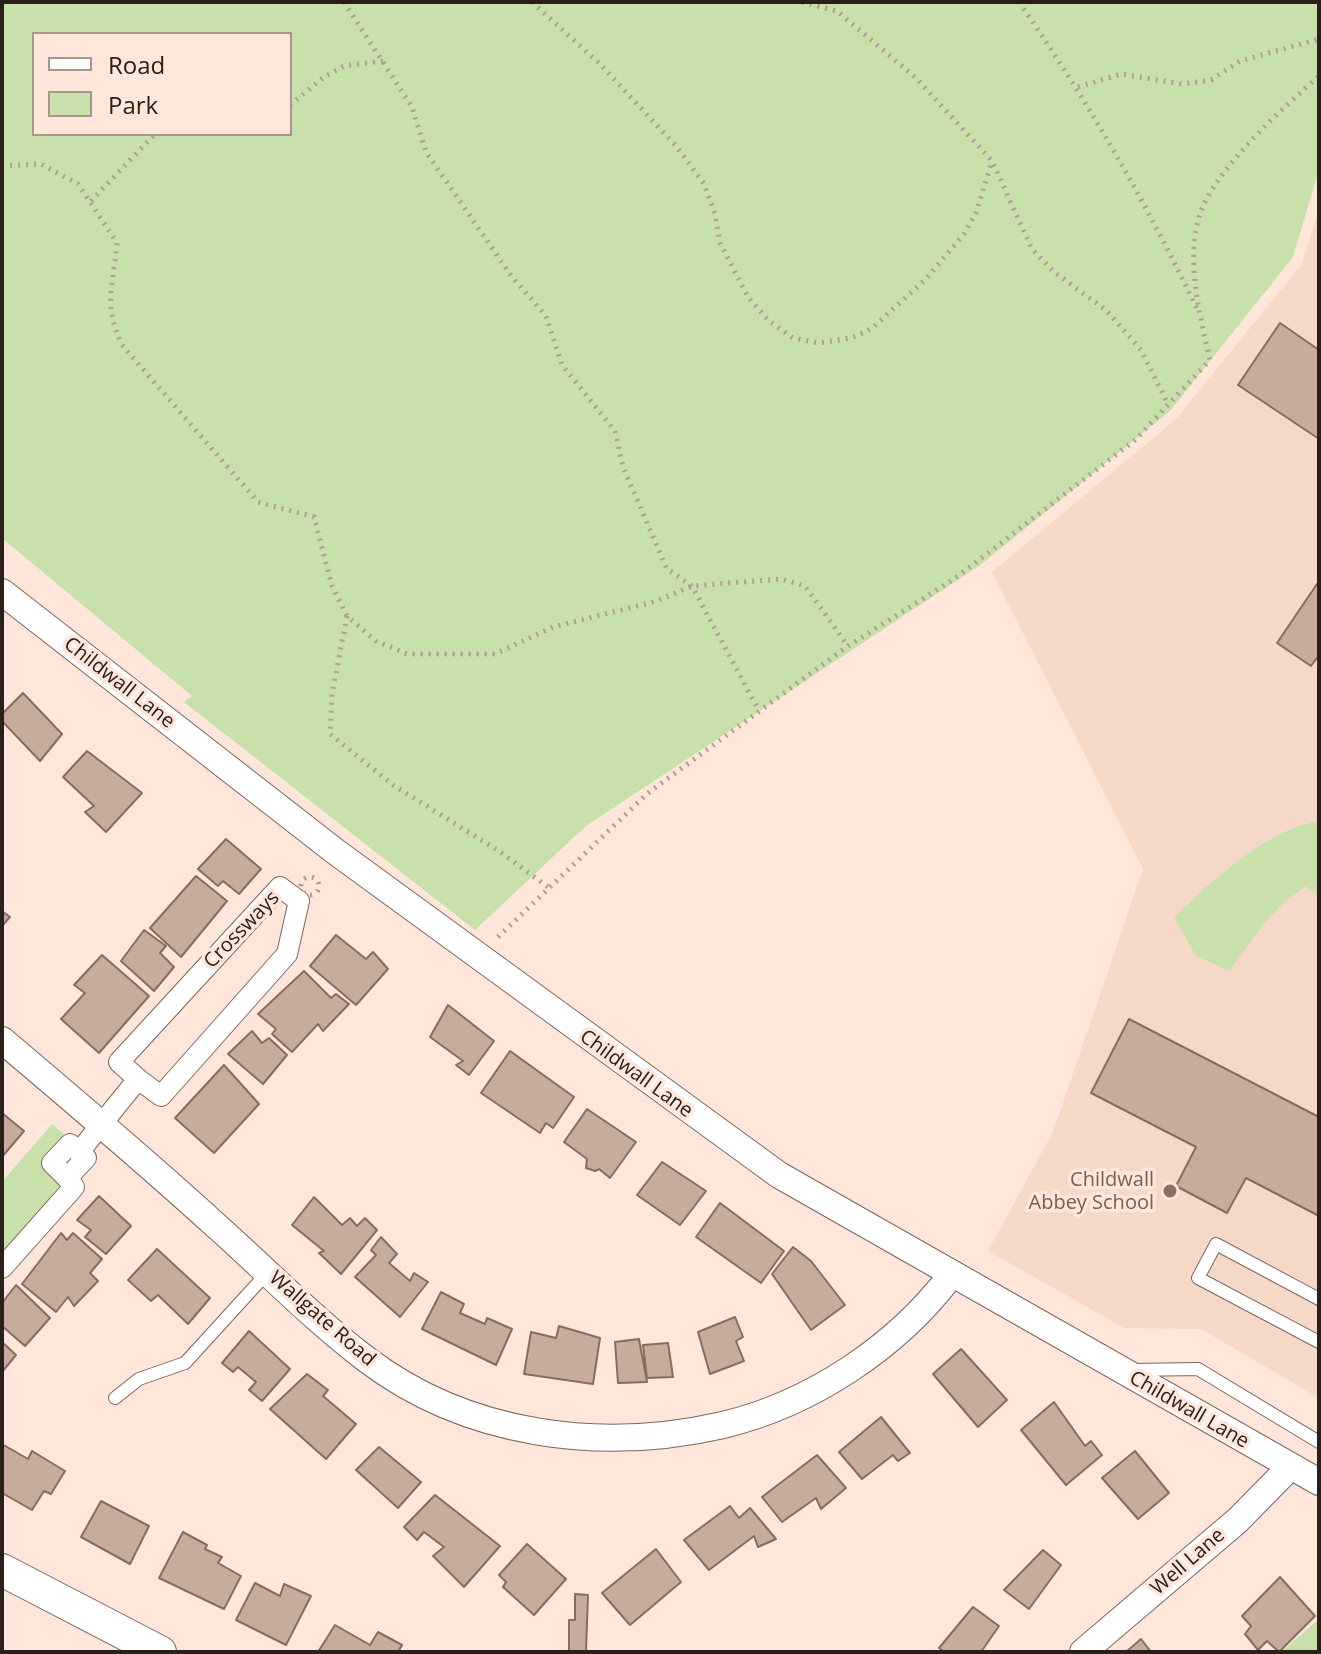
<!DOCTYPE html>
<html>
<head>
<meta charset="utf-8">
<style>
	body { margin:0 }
	#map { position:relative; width:1321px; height:1654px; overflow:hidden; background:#fee6da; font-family:"Open Sans",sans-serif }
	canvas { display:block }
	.frame { position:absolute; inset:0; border:4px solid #2a201a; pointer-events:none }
	.legend { position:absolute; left:32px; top:32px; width:260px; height:104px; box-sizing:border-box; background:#fee6da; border:2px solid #a9978d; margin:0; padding:10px 14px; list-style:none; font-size:24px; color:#2a201a }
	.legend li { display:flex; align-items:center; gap:16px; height:40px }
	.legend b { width:40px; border:2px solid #a9978d }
</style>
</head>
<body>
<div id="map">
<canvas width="1321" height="1654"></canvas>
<div class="frame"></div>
<ul class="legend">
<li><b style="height:10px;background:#fff"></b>Road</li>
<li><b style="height:22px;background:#c8e0aa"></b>Park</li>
</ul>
</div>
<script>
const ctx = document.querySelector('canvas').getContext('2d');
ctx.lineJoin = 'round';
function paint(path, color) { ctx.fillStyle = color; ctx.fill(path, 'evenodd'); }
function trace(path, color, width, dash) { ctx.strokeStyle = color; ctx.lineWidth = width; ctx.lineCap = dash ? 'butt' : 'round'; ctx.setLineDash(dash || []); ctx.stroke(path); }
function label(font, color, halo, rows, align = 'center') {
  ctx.font = font + ' "Open Sans",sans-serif'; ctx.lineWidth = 7; ctx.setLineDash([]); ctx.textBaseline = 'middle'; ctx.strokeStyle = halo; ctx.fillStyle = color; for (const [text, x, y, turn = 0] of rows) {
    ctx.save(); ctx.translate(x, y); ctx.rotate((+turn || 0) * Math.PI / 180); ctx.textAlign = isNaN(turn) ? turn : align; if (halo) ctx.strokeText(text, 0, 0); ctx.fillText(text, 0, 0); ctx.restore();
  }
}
paint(new Path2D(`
	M1319 209V1398L1201 1329 1124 1328 988 1251 1053 1132 1143 869 992 572 1175 420 1302 264Z`), '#f6d8c9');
paint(new Path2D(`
	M2 2H1319V169L1293 257 1170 411 979 566 586 826 475 930 184 702 192 696 2 538ZM34 34H290V134H34Z
	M1319 821V899L1307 886C1273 906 1252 939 1230 971L1196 956 1174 917C1213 881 1265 830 1319 821Z
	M52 1124 68 1138 77 1160 66 1172 83 1185 2 1275V1182Z
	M1319 1619V1652H1281Z`), '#c8e0aa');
const building = new Path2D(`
	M1280 323 1319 350V439L1238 385Z
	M1319 581V655L1311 666 1277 643Z
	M23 693 62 734 40 761 2 721V714Z
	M87 751 142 793 106 832 85 812 94 806 63 777Z
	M226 839 261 869 239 894 223 881 218 886 198 869Z
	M196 876 227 901 181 957 150 928Z
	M2 911 10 917 2 926Z
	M144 930 166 946 160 953 174 967 154 991 121 961Z
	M336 935 366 959 373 952 388 969 356 1005 310 966Z
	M102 955 149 996 99 1053 61 1019 85 993 74 985Z
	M304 971 331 998 336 994 349 1004 323 1031 318 1024 292 1052 272 1034 276 1029 258 1014Z
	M448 1005 494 1041 469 1075 456 1065 463 1061 430 1037Z
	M1129 1019 1319 1117V1216L1246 1178 1227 1213 1176 1186 1196 1147 1091 1093Z
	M252 1031 262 1043 269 1038 287 1055 263 1084 228 1054Z
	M510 1051 574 1097 553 1128 546 1123 540 1133 481 1093Z
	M224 1065 259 1104 214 1153 175 1118Z
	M587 1109 636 1142 610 1178 599 1169 595 1171 586 1168 587 1159 564 1142Z
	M2 1113 24 1131 2 1157Z
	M662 1162 706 1191 680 1225 637 1195Z
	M99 1196 131 1226 106 1254 85 1237 91 1230 77 1220Z
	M314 1197 342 1225 350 1218 357 1226 365 1218 377 1230 341 1274 319 1253 324 1251 292 1225Z
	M720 1203 784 1251 761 1283 696 1237Z
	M61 1233 67 1240 73 1233 102 1259 90 1273 98 1281 74 1306 68 1297 56 1312 22 1284Z
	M381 1237 397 1254 389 1263 410 1281 414 1273 428 1282 400 1317 355 1277 376 1255 371 1250Z
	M793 1247 811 1261 845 1305 811 1330 772 1274Z
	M157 1249 210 1298 188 1324 158 1295 151 1301 128 1280Z
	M16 1285 50 1318 25 1346 2 1326V1303Z
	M441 1292 464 1304 460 1313 485 1324 487 1318 512 1329 496 1365 422 1329Z
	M735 1317 743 1337 736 1341 744 1361 710 1374 698 1332Z
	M559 1326 600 1338 593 1384 524 1374 531 1332 556 1338Z
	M249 1331 290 1369 262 1401 249 1390 256 1382 238 1367 233 1372 222 1363Z
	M639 1339 647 1382 618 1383 615 1342Z
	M2 1342 16 1355 2 1372Z
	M668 1343 673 1377 647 1378 643 1345Z
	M961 1349 1007 1400 978 1427 933 1374Z
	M307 1374 328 1390 323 1396 356 1424 326 1459 270 1409Z
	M1054 1402 1085 1446 1091 1441 1102 1455 1066 1485 1021 1430Z
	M881 1417 910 1453 898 1461 893 1455 862 1479 839 1452Z
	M2 1444 28 1459 32 1451 65 1471 51 1494 44 1491 32 1510 2 1493Z
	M379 1447 421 1482 398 1508 356 1470Z
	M1135 1451 1169 1493 1138 1519 1102 1478Z
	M817 1455 846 1488 821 1509 816 1498 782 1522 762 1497Z
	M435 1495 500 1546 464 1587 433 1556 444 1547 424 1532 417 1540 404 1527Z
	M101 1501 149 1526 130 1564 81 1537Z
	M730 1506 739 1518 750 1508 776 1539 758 1547 754 1536 709 1570 684 1540Z
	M183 1532 207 1545 205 1549 222 1557 218 1563 241 1576 224 1609 159 1578Z
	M527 1544 566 1579 534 1615 503 1587 506 1582 499 1575Z
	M656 1549 681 1582 630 1625 602 1593Z
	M1043 1550 1061 1565 1029 1609 1004 1590Z
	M1280 1577 1315 1616 1279 1652 1267 1641 1258 1650 1245 1634 1251 1626 1242 1616Z
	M255 1583 280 1596 284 1584 311 1596 286 1645 236 1620Z
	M575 1594 588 1595 586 1651H569V1620H575Z
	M973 1607 999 1626 981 1652H944L939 1648Z
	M335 1625 370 1645 378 1632 402 1645 398 1652H318Z
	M1141 1639 1151 1652H1126Z`);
paint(building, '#c7ab9d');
trace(building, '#876d60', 2);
const service = new Path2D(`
	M1319 1299 1216 1244 1198 1278 1319 1342
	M1131 1370 1198 1369 1319 1442
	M115 1398 139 1379 185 1363 268 1272`);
const pedestrian = new Path2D(`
	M67 1178 52 1163 70 1144 79 1152
	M2 1268 74 1187 67 1178 86 1158 79 1152 138 1079 119 1062 280 887 299 901 287 954 161 1096 138 1079`);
const minor = new Path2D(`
	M2 592 336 852 779 1175 1319 1482
	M2 1040C73 1100 144 1160 212 1222 263 1267 312 1318 366 1359 467 1436 601 1453 723 1425 811 1404 897 1347 951 1275
	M1083 1652 1238 1520 1290 1467`);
const tertiary = new Path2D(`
	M2 1570 160 1652`);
trace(service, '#7f6658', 14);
trace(pedestrian, '#7f6658', 22);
trace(minor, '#7f6658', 28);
trace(tertiary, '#7f6658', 34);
trace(new Path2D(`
	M344 2 412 107 426 152 512 277 546 316 562 365 615 431 623 467 667 569 692 586 759 711
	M532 2 600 64 676 146 704 184 715 214 720 243 748 297 769 321 793 338 819 343 851 338 871 329 925 280 964 234 976 213 992 161
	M802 2 837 11 857 28 916 78 992 161 1032 249 1054 272 1106 310 1141 350 1168 404
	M1019 2C1087 100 1146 202 1197 309
	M1078 87 1121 74 1182 84 1211 80 1240 61 1319 39
	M290 105 324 77 344 66 383 61
	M2 166 41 164 78 184 117 243C113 286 103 304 122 345L258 502 314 517 332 586 347 616 376 641 407 654H495L553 627 657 601 692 586 781 579 805 586 848 646
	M91 201 155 134
	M347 616 332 694 330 734 393 785 499 851 548 887
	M301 886a9 9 0 1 1 18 0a9 9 0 1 1-18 0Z
	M498 937 648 793 848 646 954 579 1135 440 1210 360C1200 316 1185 259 1200 214 1215 169 1283 108 1319 76`), '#b09d93', 5, [2, 6]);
trace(service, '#fff', 12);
trace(pedestrian, '#fff', 20);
trace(minor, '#fff', 26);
trace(tertiary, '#fff', 32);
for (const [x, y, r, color] of [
	[1170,1191,8,"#8d6e63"]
]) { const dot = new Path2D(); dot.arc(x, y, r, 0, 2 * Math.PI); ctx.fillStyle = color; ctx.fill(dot); trace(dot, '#fee6da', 3); }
label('20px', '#2a201a', '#fee6da', [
	["Childwall Lane",119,683,38],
	["Crossways",242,930,-46],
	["Childwall Lane",636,1074,36],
	["Wallgate Road",322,1319,41],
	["Childwall Lane",1189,1410,30],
	["Well Lane",1188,1562,-41]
]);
label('20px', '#785e54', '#fee6da', [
	["Childwall",1154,1180],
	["Abbey School",1154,1203]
], 'right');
</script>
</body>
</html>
